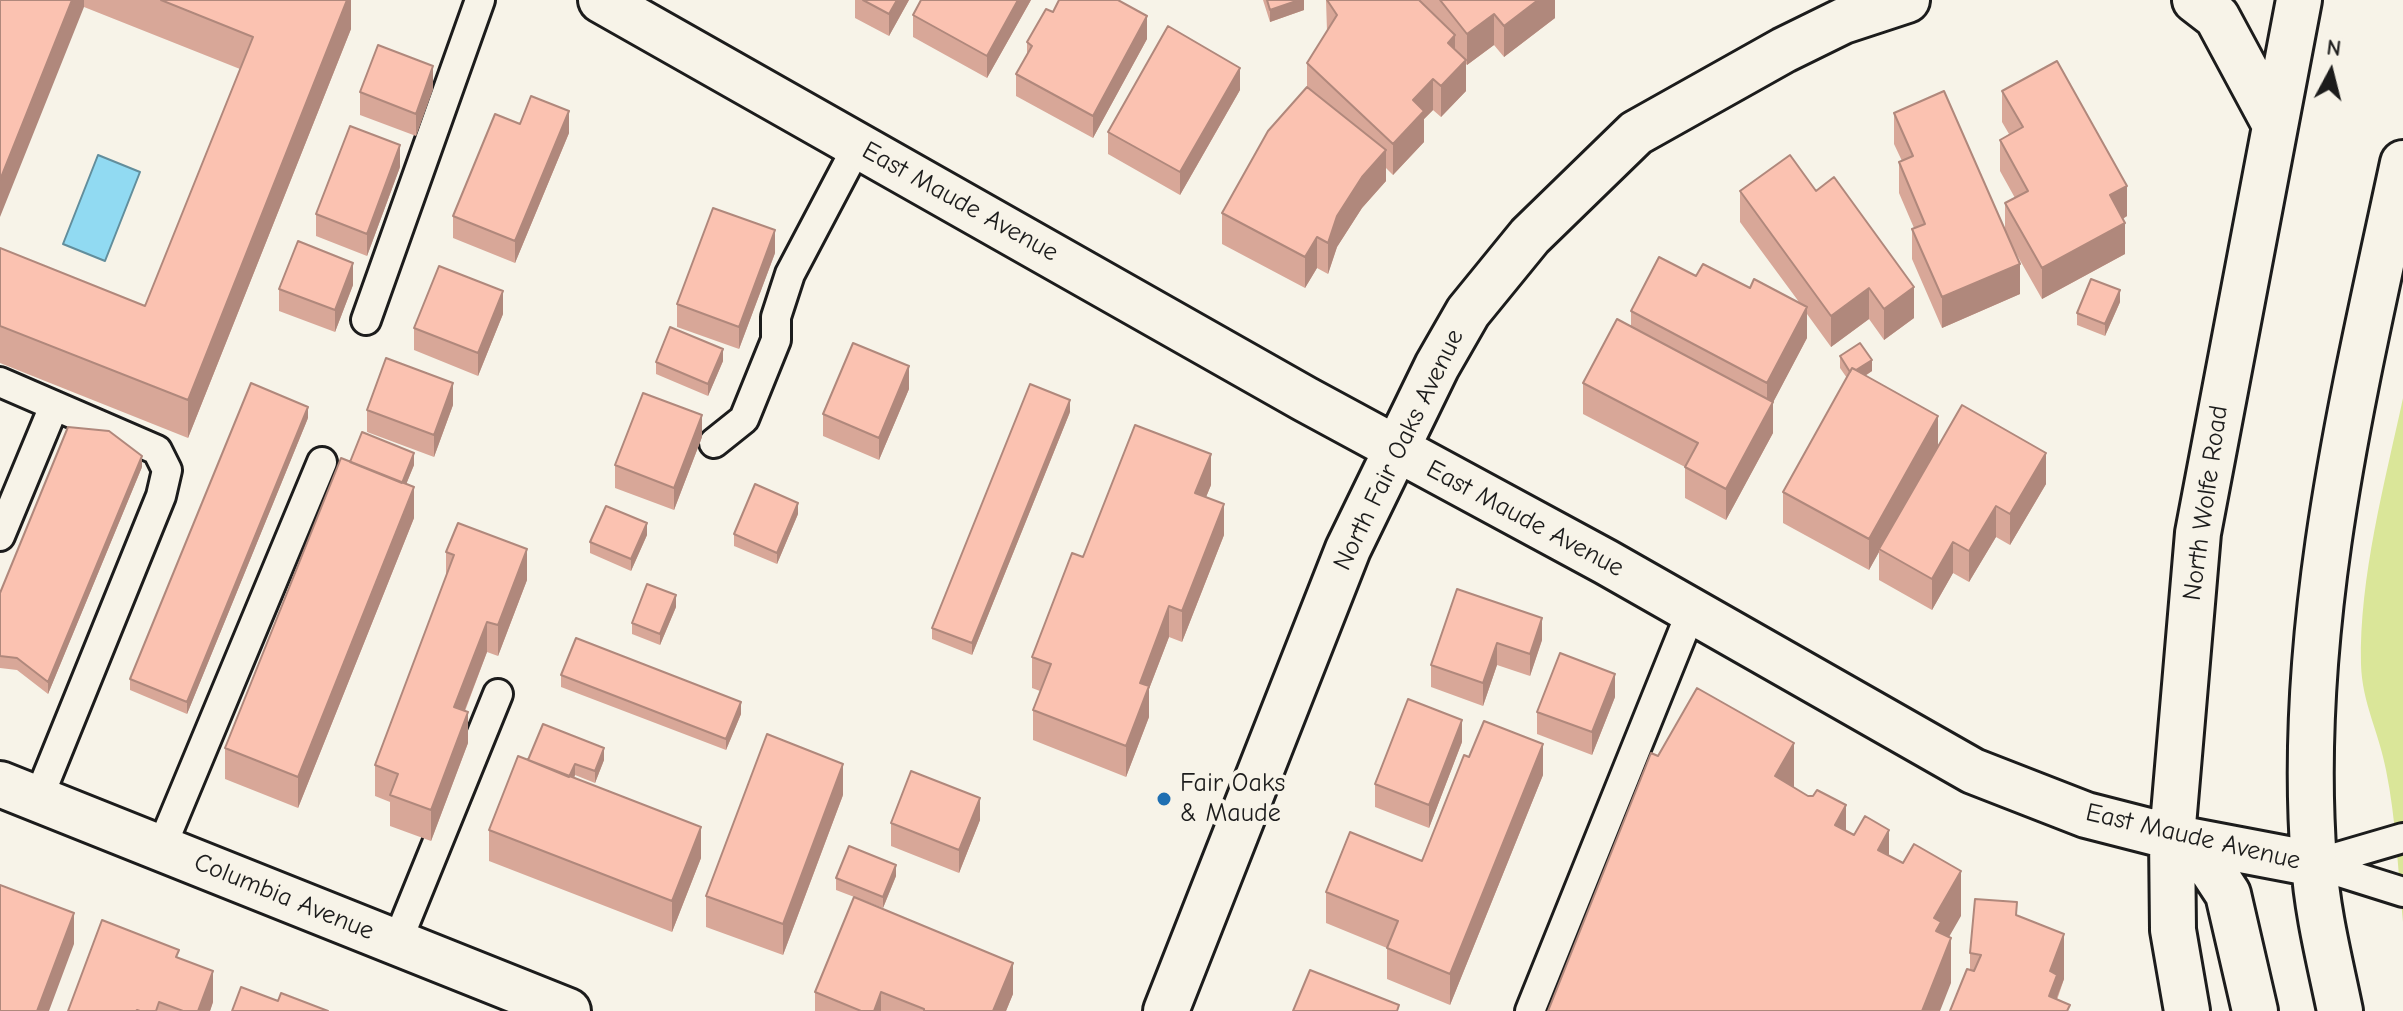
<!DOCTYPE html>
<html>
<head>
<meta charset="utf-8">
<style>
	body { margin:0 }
	#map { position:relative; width:2403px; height:1011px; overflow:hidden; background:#f7f3e8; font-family:"Comic Neue",sans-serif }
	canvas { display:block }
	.north { position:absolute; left:2291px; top:32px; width:80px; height:80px; -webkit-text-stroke:6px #f7f3e8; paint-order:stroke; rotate:7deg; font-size:22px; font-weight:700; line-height:32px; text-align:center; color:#1c1c1c }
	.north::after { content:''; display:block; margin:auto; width:28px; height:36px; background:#1c1c1c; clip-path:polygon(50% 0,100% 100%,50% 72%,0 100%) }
</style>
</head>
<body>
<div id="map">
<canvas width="2403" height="1011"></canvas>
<div class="north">N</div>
</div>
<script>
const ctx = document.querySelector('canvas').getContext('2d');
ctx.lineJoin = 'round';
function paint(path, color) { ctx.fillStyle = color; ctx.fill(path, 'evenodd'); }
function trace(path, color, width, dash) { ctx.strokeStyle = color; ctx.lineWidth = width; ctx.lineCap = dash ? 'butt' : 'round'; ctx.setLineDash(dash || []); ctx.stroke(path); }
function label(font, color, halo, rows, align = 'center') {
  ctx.font = font + ' "Comic Neue",sans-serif'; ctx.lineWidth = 8; ctx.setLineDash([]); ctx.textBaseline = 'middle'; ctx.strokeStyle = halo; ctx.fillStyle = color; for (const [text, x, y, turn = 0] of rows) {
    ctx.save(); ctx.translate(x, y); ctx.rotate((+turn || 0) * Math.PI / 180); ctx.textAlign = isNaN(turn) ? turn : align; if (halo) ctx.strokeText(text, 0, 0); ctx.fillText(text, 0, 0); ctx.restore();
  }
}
paint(new Path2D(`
	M2403 398V922C2398 871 2396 819 2386 770 2379 732 2362 703 2361 664 2359 578 2385 482 2403 398Z`), '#dae699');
const water = new Path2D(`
	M98 155 140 172 105 261 63 244Z`);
paint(water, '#91daf2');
trace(water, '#628e9c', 2);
const lane = new Path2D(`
	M366 320 480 0
	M0 382 157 450 167 470 161 496 38 799
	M714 443 744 419 776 340V317L790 274 858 145
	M0 536 54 406
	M161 848 322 462
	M2314 864 2403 892
	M2314 864 2403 838
	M397 942 498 694
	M1530 1011 1691 612`);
const street = new Path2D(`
	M0 784 568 1011`);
const secondary = new Path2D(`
	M601 0 1305 399 1606 562 1973 771 2086 815 2172 837 2314 864
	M2195 0 2217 17 2274 123
	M2172 837 2207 862 2228 894 2255 1011
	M1166 1011 1348 549 1437 366 1468 312 1530 236 1636 133 1784 50 1843 21 1907 0
	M2187 1011 2173 930 2172 837 2198 533 2299 0
	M2340 1011C2330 962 2317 912 2314 862 2296 626 2354 392 2403 163`);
trace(lane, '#1c1c1c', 34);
trace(street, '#1c1c1c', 50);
trace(secondary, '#1c1c1c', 50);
trace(lane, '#f7f3e8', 28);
trace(street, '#f7f3e8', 44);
trace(secondary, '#f7f3e8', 44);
paint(new Path2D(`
	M0 0H351V29L188 438 0 363V248L145 306 240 69 84 7Z
	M855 0H909L889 36 855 18Z
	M1031 0 987 78 913 37V15Z
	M1263 0H1304V10L1270 22Z
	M1326 0H1555V18L1504 57 1494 45 1467 65 1466 64V91L1441 117 1433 110 1424 119V142L1393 175 1386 168V181L1362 208 1337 247 1328 274 1317 268 1305 288 1222 244V213L1307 87V63L1327 31Z
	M1053 12 1147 39 1093 138 1016 96V74L1027 54V42Z
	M433 89 416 136 360 115V92Z
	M1240 90 1180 195 1108 154V132Z
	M2002 91 2127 216 2123 219 2125 254 2042 299 2013 248 2020 294 1942 328 1912 259V229L1914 228 1899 193V162L1902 161 1894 144V113L2005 230V203L2015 198 2000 171V140L2009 134 2002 122Z
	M520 124 569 133 515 263 453 238V216Z
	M400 167 367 256 316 236V214Z
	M1740 191H1816L1914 318 1884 340 1869 319 1831 347 1807 314V338L1773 402V433L1726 520 1685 498V467L1583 414V383L1631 327V311L1696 276 1750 288 1799 302 1740 222Z
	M775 253 739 349 677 327V304Z
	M353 285 335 332 279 311V289Z
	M2120 302 2105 336 2077 325V313Z
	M503 314 478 376 414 350V328Z
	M1840 356 1872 371 1865 376 1938 447 2046 484 2010 545 1996 537 1969 582 1953 573 1932 610 1879 580V552L1869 570 1783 523V492L1847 378 1840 368Z
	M723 361 708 396 656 374V362Z
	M909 389 879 460 823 436V414Z
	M453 405 434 457 367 432V410Z
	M1070 412 972 655 932 639V628Z
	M308 418 187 714 130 690V679Z
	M702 437 674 510 615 488V465Z
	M350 462 414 465 406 484 414 518 298 808 225 779V748Z
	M142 467 48 694 17 670 0 668V593Z
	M1211 485 1206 497 1224 535 1182 642 1169 637 1149 689V717L1126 777 1033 740V710L1040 691 1032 688V657L1083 557Z
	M798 514 777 564 734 546V534Z
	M647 535 631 571 590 553V542Z
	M446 552 527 580 498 656 487 652 465 711 468 743 431 841 390 826V802L375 796V765L446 577Z
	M1457 589 1542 640 1530 676 1497 665 1483 706 1431 687V665Z
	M676 607 660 645 632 634V623Z
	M561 675 741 714 726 750 561 687Z
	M1615 697 1592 755 1537 734V712Z
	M1462 742 1429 828 1375 807V784Z
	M1469 757 1543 775 1450 1005 1387 979V948L1326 923V892L1422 861Z
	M528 760H604L595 783 575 775 574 778 701 858 672 932 489 861V830Z
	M843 795 783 955 706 927V896Z
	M980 820 959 873 891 846V823Z
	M896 876 883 908 836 890V878Z
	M854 897 1013 994 1006 1011H815V992Z
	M2017 915 2064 979 2057 1000 2070 1011 1970 970V953Z
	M179 958 213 1002 210 1011H68Z`), '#d8a798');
paint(new Path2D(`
	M72 0H84V7L0 217V180Z
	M347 0H351V29L188 438V400Z
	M897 0H909L889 36V14Z
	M1018 0H1031L987 78V56Z
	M1299 0H1304V10L1270 22V10Z
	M1538 0H1555V18L1504 57V26Z
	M1494 14V45L1467 65V34Z
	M1147 16V39L1093 138V116Z
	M1455 35V66L1448 43Z
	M1466 60V91L1441 117V86Z
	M433 66V89L416 136V114Z
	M1240 68V90L1180 195V172Z
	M1433 79V110L1424 119V142L1393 175V144L1413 100Z
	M569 111V133L515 263V241Z
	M400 145V167L367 256V234Z
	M1386 150V181L1362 208 1337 247 1328 274V243L1337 216 1362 177Z
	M2127 186V216L2110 226V195Z
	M2125 223V254L2042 299V268Z
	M775 230V253L739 349V327Z
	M1317 237V268L1305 288V257Z
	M353 263V285L335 332V310Z
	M2020 264V294L1942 328V297Z
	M1914 287V318L1884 340V309Z
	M1869 288V319L1831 347V316Z
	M2120 290V302L2105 336V324Z
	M503 291V314L478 376V353Z
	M1807 307V338L1767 414V383Z
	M723 349V361L708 396V384Z
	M1872 360V371L1851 385V373Z
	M909 366V389L879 460V438Z
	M453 383V405L434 457V435Z
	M1070 400V412L972 655V643Z
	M1773 402V433L1726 520V489Z
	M308 407V418L187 714V702Z
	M702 415V437L674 510V488Z
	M1938 416V447L1879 549V552L1869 570V539Z
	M414 453V465L399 502V490Z
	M2046 453V484L2010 545V514Z
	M1211 454V485L1195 524V493Z
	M142 456V467L48 694V682Z
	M414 487V518L298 808V777Z
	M798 503V514L777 564V553Z
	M1224 504V535L1182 642V611Z
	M1996 506V537L1969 582V551Z
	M647 523V535L631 571V559Z
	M1953 542V573L1932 610V579Z
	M527 549V580L498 656V625Z
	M676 595V607L660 645V634Z
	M1169 606V637L1149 689V717L1126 777V746L1140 683Z
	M1542 618V640L1530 676V654Z
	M487 622V652L454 738V707Z
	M1497 643V665L1483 706V683Z
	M1615 674V697L1592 755V732Z
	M741 702V714L726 750V739Z
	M468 712V743L431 841V810Z
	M1462 720V742L1429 828V805Z
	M1794 743V788L1775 776Z
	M1543 744V775L1450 1005V974Z
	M604 748V760L595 783V771Z
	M575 764V775L567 794V783Z
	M843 764V795L783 955V924Z
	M980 798V820L959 873V850Z
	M1846 805V850L1835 825Z
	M701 827V858L672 932V901Z
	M1889 830V875L1878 850Z
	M896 865V876L883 908V897Z
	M1961 871V916L1941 951 1951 938V983L1940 1011H1922L1934 918Z
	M74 913V944L49 1011H37Z
	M2064 934V979L2057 997V1011H2049L2050 971Z
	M1013 963V994L1006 1011H993Z
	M213 971V1002L210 1011H198Z
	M881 992V1011H874Z`), '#b0887c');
const building = new Path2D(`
	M0 0H72L0 180Z
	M161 0H347L188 400 0 326V248L145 306 253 37Z
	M863 0H897L889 14Z
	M921 0H1018L987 56 913 15Z
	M1059 0H1118L1147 16 1093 116 1016 74 1032 46 1027 42 1046 9 1053 12Z
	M1267 0H1299L1270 10Z
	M1327 0H1419L1455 35 1448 43 1466 60 1441 86 1433 79 1413 100 1424 111 1393 144 1307 63 1337 15Z
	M1440 0H1538L1504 26 1494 14 1467 34Z
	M1168 26 1240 68 1180 172 1108 132Z
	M378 45 433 66 416 114 360 92Z
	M2057 61 2127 186 2110 195 2125 223 2042 268 2005 203 2028 191 2000 140 2023 127 2002 91Z
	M1307 87 1386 150 1362 177 1337 216 1328 243 1317 237 1305 257 1222 213 1268 131Z
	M1944 91 2020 264 1942 297 1912 229 1925 224 1899 162 1913 156 1894 113Z
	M531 96 569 111 515 241 453 216 495 114 520 124Z
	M350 126 400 145 367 234 316 214Z
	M1790 155 1816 191 1834 177 1914 287 1884 309 1869 288 1831 316 1740 191Z
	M713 208 775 230 739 327 677 304Z
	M298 241 353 263 335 310 279 289Z
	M1659 257 1696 276 1703 264 1750 288 1754 279 1807 307 1767 383 1631 311Z
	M439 266 503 291 478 353 414 328Z
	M2091 279 2120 290 2105 324 2077 313Z
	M1617 319 1773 402 1726 489 1685 467 1698 443 1583 383Z
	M670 327 723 349 708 384 656 362Z
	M853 343 909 366 879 438 823 414Z
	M1860 343 1872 360 1856 370 1852 368 1850 372 1840 356Z
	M386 358 453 383 434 435 367 410Z
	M1852 368 1938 416 1869 539 1783 492Z
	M251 383 308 407 187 702 130 679Z
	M1030 384 1070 400 972 643 932 628Z
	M643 393 702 415 674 488 615 465Z
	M1962 405 2046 453 2010 514 1996 506 1969 551 1953 542 1932 579 1879 549Z
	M1135 425 1211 454 1195 493 1224 504 1182 611 1169 606 1140 683 1149 686 1126 746 1033 710 1051 664 1032 657 1072 553 1083 557Z
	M68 427 109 431 142 456 48 682 17 658 0 656V593Z
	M362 432 414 453 402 483 350 462Z
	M341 458 414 487 298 777 225 748Z
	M755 484 798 503 777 553 734 534Z
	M606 506 647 523 631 559 590 542Z
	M458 523 527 549 498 625 487 622 454 707 468 712 431 810 390 795 398 774 375 765 454 555 446 552Z
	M647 584 676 595 660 634 632 623Z
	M1457 589 1542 618 1530 654 1497 643 1483 683 1431 665Z
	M576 638 741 702 726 739 561 675Z
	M1560 653 1615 674 1592 732 1537 712Z
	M1697 688 1794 743 1775 776 1808 796H1813L1817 790 1846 805 1835 825 1854 835 1865 816 1889 830 1878 850 1903 863 1914 844 1961 871 1934 918 1941 922 1936 931 1951 938 1922 1011H1548L1651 753 1658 756Z
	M1408 699 1462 720 1429 805 1375 784Z
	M1484 721 1543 744 1450 974 1387 948 1398 921 1326 892 1350 832 1422 861 1464 755 1469 757Z
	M543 724 604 748 595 771 575 764 569 777 528 760Z
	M767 734 843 764 783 924 706 896Z
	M518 756 701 827 672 901 489 830Z
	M911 771 980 798 959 850 891 823Z
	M849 846 896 865 883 897 836 878Z
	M0 885 74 913 37 1011H0Z
	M854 897 1013 963 993 1011H924V1009L881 992 874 1011H861L815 992Z
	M1975 899 2017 902 2016 915 2064 934 2050 971 2057 975 2049 996 2070 1005 2067 1011H1950L1967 969 1974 971 1981 955 1970 953Z
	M102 920 179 950 176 957 213 971 198 1011H183L159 1002 156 1011H140L137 1010 136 1011H68Z
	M1310 970 1399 1005 1397 1011H1293Z
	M241 987 278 1001 281 993 328 1011H232Z`);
paint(building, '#fbc2b1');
trace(building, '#b0887c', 2);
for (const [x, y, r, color] of [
	[1164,799,8,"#1f6fb2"]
]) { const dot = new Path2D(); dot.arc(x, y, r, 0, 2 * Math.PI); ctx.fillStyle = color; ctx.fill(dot); trace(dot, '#f7f3e8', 3); }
label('26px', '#1c1c1c', '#f7f3e8', [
	["East Maude Avenue",960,202,29],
	["North Fair Oaks Avenue",1399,450,-64],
	["North Wolfe Road",2206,503,-82],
	["East Maude Avenue",1525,519,28],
	["East Maude Avenue",2193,837,13],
	["Columbia Avenue",284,897,22]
]);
label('26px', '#1c1c1c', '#f7f3e8', [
	["Fair Oaks",1180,784],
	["& Maude",1180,814]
], 'left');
</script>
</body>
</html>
